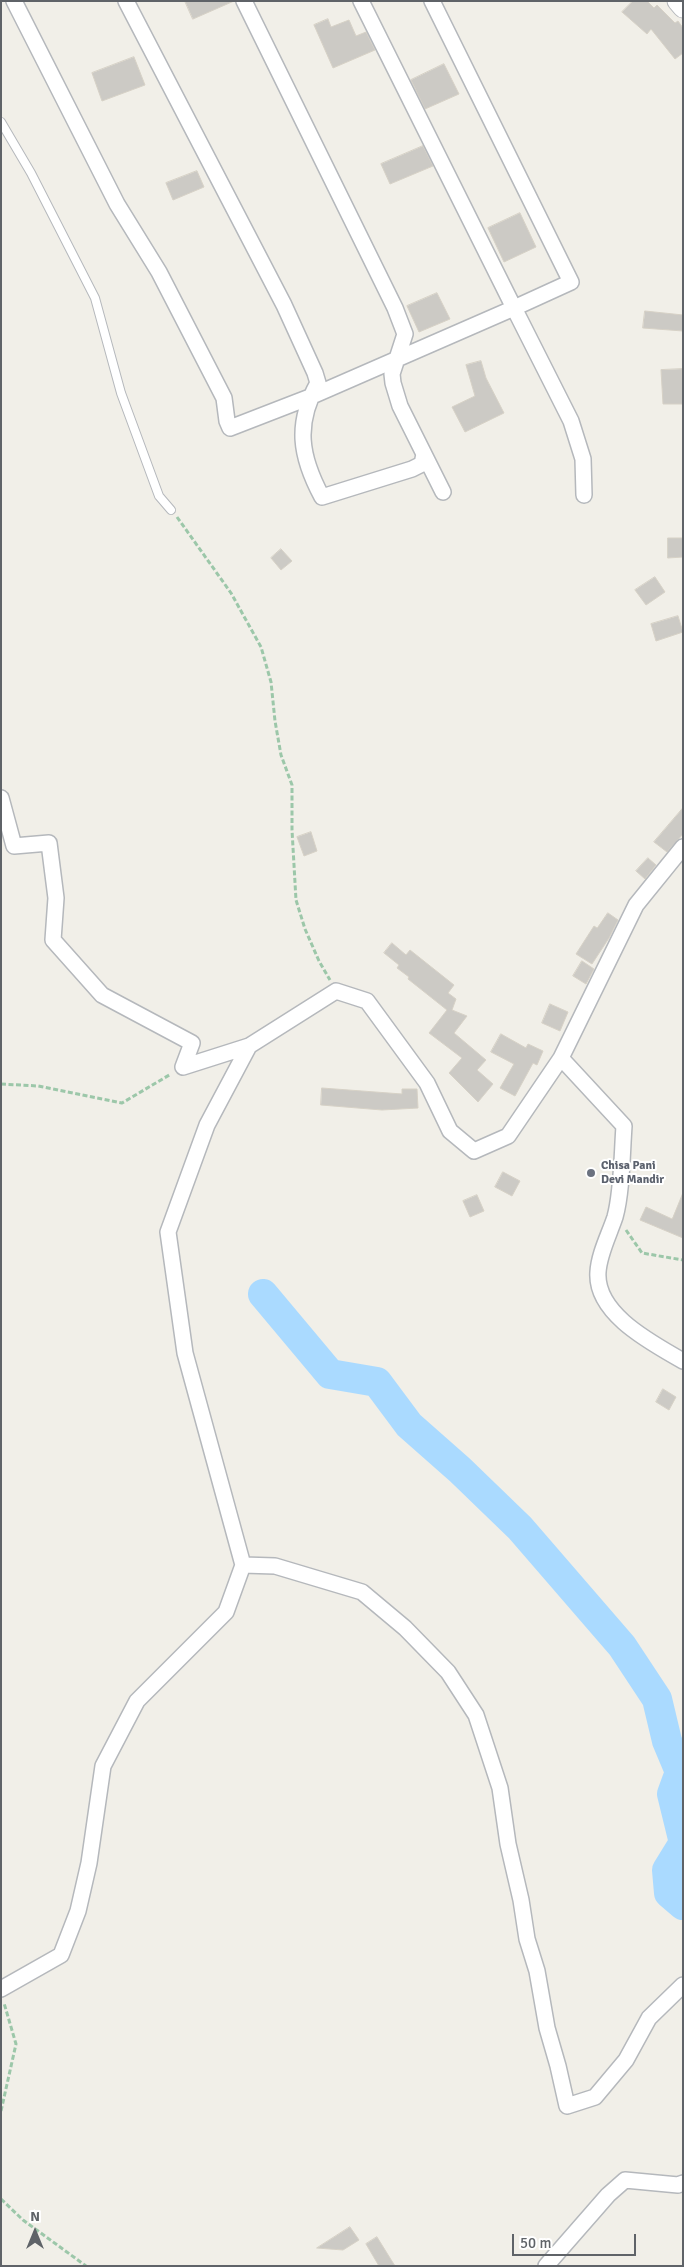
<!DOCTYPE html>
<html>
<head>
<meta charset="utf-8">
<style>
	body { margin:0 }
	#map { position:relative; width:684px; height:2267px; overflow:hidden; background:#f1efe8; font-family:Signika,sans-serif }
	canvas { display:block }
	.frame { position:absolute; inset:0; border:2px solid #5f6368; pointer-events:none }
	.north { position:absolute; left:10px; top:2207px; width:50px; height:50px; -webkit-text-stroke:4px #fff; paint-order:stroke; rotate:0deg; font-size:14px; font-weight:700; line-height:20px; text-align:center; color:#5f6368 }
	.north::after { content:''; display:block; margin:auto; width:18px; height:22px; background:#5f6368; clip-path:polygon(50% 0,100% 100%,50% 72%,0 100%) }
	.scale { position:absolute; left:512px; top:2234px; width:124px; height:22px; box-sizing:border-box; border:2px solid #5f6368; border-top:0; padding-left:6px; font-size:15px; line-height:18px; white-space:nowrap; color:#5f6368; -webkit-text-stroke:4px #fff; paint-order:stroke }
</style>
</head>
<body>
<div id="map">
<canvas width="684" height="2267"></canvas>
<div class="frame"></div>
<div class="north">N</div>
<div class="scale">50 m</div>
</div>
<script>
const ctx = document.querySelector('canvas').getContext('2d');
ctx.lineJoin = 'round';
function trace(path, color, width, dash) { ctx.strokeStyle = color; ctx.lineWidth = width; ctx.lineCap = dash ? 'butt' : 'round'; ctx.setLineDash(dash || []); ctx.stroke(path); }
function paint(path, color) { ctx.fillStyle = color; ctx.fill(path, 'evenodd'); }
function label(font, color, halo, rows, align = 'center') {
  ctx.font = font + ' Signika,sans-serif'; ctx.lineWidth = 4; ctx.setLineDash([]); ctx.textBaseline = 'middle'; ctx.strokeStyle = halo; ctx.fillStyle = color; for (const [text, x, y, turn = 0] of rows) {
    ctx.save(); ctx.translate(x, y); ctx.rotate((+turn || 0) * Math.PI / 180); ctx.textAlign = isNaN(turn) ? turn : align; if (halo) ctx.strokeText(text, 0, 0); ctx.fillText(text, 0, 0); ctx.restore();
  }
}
trace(new Path2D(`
	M263 1294 330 1374 377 1382 409 1425 460 1470 520 1528 622 1646 657 1699 667 1741 680 1772 672 1794 683 1839
	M683 1844 667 1870 669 1893 683 1905`), '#aadaff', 30);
const building = new Path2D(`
	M185 1H234L193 19Z
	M633 1H647L654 8 657 5 675 23 678 21 683 28V53L675 59 651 29 647 34 622 12Z
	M328 19 331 27 349 20 356 36 366 32 375 50 333 68 314 25Z
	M134 57 145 85 102 101 92 73Z
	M444 64 459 94 425 109 411 80Z
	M423 146 433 166 390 184 381 164Z
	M197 171 204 187 173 200 166 183Z
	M520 213 536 247 504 262 488 228Z
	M437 293 450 319 419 332 407 306Z
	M645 311 683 315V331L643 328Z
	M481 361 486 378 504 413 465 432 452 407 475 396 466 365Z
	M682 369 683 404H663L661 370Z
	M668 538H683V557L668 558Z
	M281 549 292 561 281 570 271 558Z
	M655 577 665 592 646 605 635 590Z
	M678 616 683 632 656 641 651 624Z
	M683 808V834L667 852 654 842Z
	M311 832 317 851 304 856 297 837Z
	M648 858 656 865 645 879 636 871Z
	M608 913 618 920 609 938 592 964 576 954 594 926 597 928Z
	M392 943 406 955 410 950 454 985 448 993 456 999 452 1010 467 1016 454 1033 486 1060 477 1070 493 1084 478 1102 449 1073 462 1058 429 1033 447 1010 408 979 409 977 397 968 399 965 384 953Z
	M582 961 594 969 586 984 573 976Z
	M550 1004 568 1012 560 1031 542 1023Z
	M501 1034 526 1048 528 1044 543 1051 537 1065 533 1063 515 1096 500 1088 514 1064 491 1052Z
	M322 1088 402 1094V1089H417L418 1108 382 1110 321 1105Z
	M503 1172 520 1181 512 1196 495 1187Z
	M683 1193V1238L640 1220 646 1207 672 1219Z
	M477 1195 484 1211 470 1217 463 1201Z
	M663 1389 676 1397 669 1410 656 1402Z
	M350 2227 359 2240 343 2250 317 2248Z
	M377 2237 395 2266H379L366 2244Z`);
paint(building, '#cccac5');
trace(building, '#d6d1c6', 1);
const service = new Path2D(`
	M1 122 31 173 95 298 121 393 159 496 171 510`);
const minor = new Path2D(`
	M14 1 117 204 159 272 224 398 227 421 230 428 310 397 514 308 361 1
	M126 1 284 305 315 373 318 383C295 424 300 456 322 497L412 469 422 464 424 454
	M244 1 395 308 405 334 392 374 393 383 400 406 443 492
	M432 1 571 282 514 308 571 421 583 459 584 495
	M1 798 14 846 49 843 56 898 53 940 102 995 192 1043 183 1067 249 1046
	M561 1058 624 1126C622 1153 622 1192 615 1217 609 1235 599 1254 598 1272 595 1314 652 1343 683 1361
	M243 1565 275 1566 362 1592 405 1628 448 1672 476 1715 500 1788 508 1844 521 1900 527 1939 537 1971 547 2028 558 2066 567 2106 595 2097 626 2060 649 2018 683 1985
	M1 1989 61 1955 78 1911 89 1863 103 1766 137 1701 226 1612 243 1565 185 1353 168 1232 207 1125 249 1046 336 991 367 1001 427 1083 450 1131 474 1151 508 1136 561 1058 636 905 683 847
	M546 2266 608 2195 625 2180 678 2185 683 2183`);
const tertiary = new Path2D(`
	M677 1 683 8`);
trace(service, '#b5b8bc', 10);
trace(minor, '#b5b8bc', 18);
trace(tertiary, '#b5b8bc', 21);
trace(new Path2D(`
	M177 517 231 593 261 647 271 682 275 721 281 755 292 785V830L296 900 305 929 319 961 330 980
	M1 1084 38 1086 122 1103 171 1074
	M626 1230 642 1253 683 1260
	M1 2111 16 2044 4 2003
	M1 2199 23 2220 86 2266`), '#9cc7a9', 3, [5, 2.5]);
trace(service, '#fff', 8);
trace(minor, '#fff', 15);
trace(tertiary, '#fff', 19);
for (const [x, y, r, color] of [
	[591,1173,5,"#6b7280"]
]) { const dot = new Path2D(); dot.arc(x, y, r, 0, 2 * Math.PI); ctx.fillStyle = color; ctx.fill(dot); trace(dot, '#fff', 2); }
label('bold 12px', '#5b616d', '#fff', [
	["Chisa Pani",601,1166],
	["Devi Mandir",601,1180]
], 'left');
</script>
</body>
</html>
